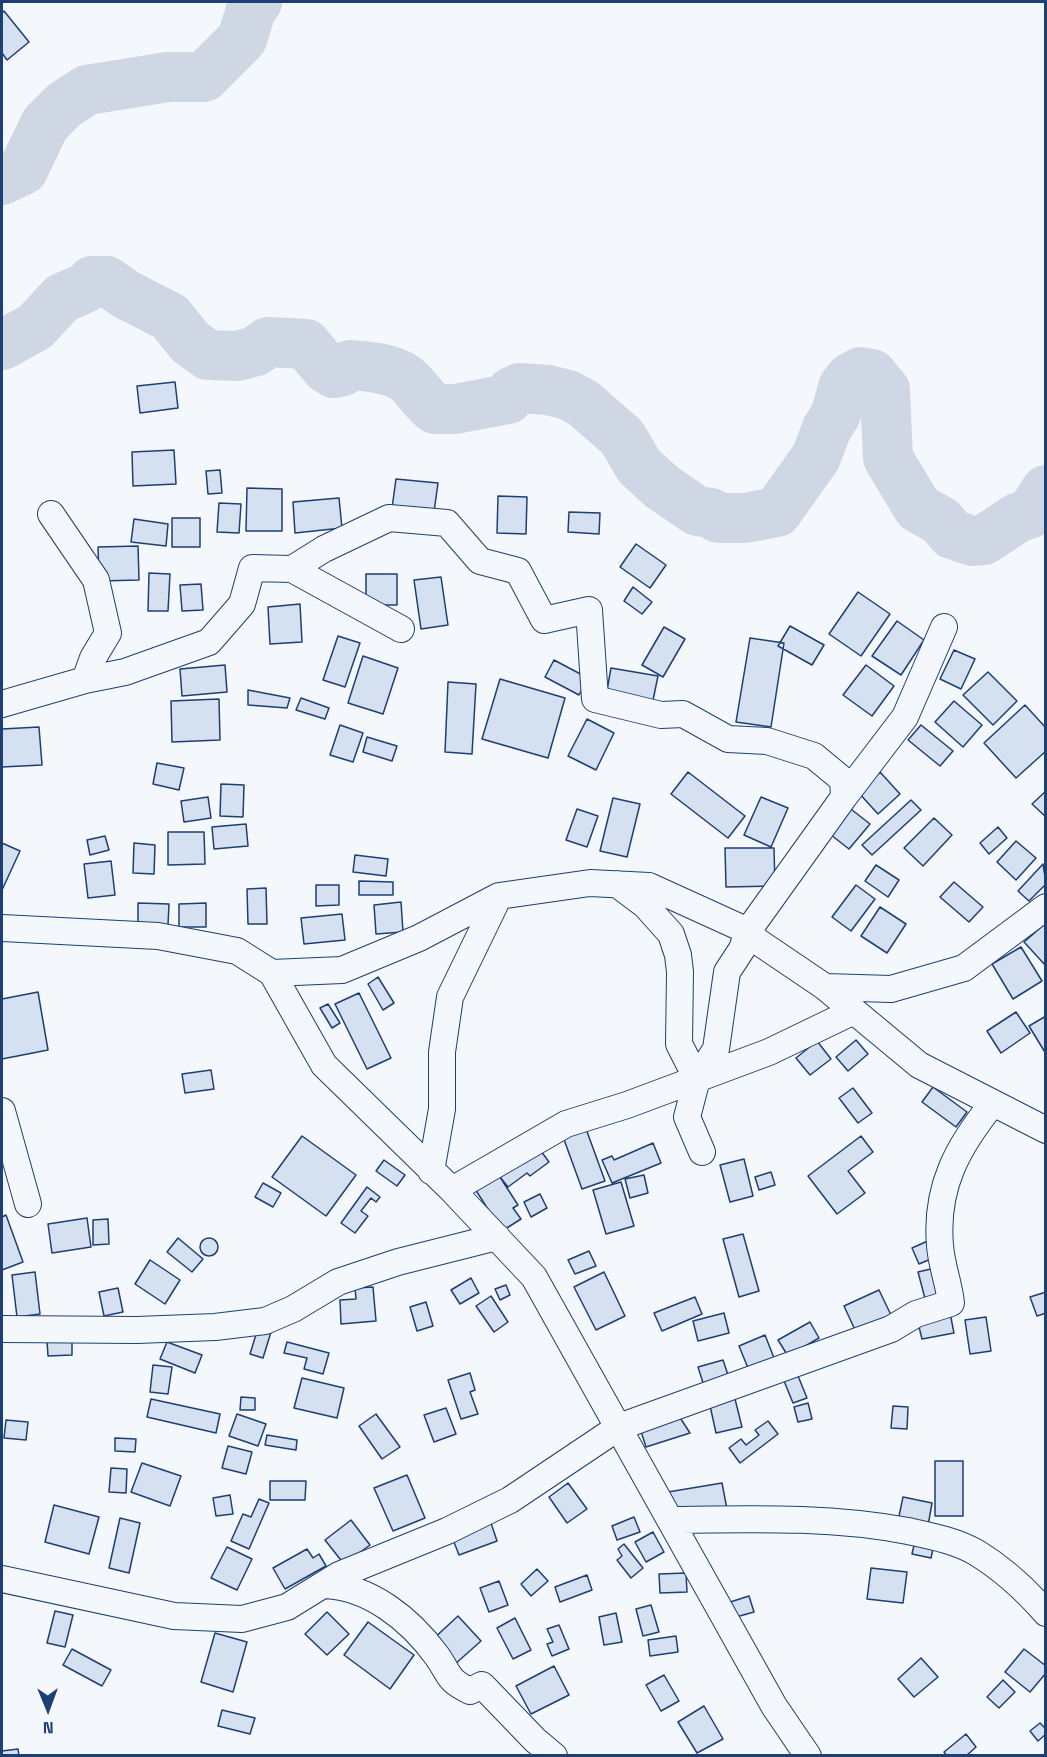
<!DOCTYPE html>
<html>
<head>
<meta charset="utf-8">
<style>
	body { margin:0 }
	#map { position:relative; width:1047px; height:1757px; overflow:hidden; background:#f4f7fb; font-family:"Space Grotesk",sans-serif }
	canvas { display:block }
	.frame { position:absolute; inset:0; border:3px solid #1d3f73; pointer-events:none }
	.north { position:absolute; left:18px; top:1679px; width:60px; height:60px; -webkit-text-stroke:4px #f4f7fb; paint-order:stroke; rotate:179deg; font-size:16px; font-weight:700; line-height:24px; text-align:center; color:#1d3f73 }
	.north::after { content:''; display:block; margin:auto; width:21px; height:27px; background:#1d3f73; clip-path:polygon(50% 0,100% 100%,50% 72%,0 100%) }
</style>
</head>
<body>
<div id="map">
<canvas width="1047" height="1757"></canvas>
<div class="frame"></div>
<div class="north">N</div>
</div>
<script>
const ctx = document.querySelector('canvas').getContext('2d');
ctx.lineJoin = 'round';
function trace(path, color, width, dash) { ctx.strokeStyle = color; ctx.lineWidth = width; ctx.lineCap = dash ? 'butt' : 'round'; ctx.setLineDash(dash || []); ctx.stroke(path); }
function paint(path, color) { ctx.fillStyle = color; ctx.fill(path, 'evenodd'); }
trace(new Path2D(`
	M2 180 23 170 45 124 64 105 87 90 168 77H204L242 39 251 10 257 2
	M2 345 35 327 62 298 87 287 92 281H107L125 294 170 317 190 342 208 355 237 356 256 351 268 342 306 344 326 368 334 373 343 371 350 365C367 366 390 368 405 378 414 384 423 400 435 409H455L508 399 511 392 519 388 548 390 568 395 583 403 622 437 639 466 662 487 697 511 711 513 718 518H745L777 512 816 457 827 428 836 414 843 387 850 378 861 372 872 374 885 390 888 458 918 508 941 521 952 534 972 541 984 540 1017 518 1031 513 1046 490`), '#cfd7e4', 50);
const building = new Path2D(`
	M4 11 29 42 7 60 2 53V13Z
	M175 382 178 408 140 413 137 386Z
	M174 450 176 484 133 486 132 452Z
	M220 470 222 493 208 494 206 471Z
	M396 479 438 483 434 512 392 508Z
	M247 488 282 489V531H246Z
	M498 496 527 497 526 534 497 533Z
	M339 498 342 528 295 533 293 502Z
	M219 503 241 504 239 533 217 532Z
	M569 512 600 513 599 534 568 532Z
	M172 518H200V547H172Z
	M134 519 168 524 166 546 131 542Z
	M636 544 666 565 650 588 620 567Z
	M138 546 139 580 99 581 98 547Z
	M149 573 170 574 168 611H148Z
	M366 574H397V605H366Z
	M441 577 448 625 421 629 414 580Z
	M201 584 203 610 182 611 180 585Z
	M633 587 652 602 642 614 624 601Z
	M858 592 890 614 861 656 829 634Z
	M300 604 302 642 270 644 268 607Z
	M897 621 924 640 901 675 872 656Z
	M790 626 824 645 812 665 778 646Z
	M664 627 685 639 663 677 642 665Z
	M338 636 360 643 345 687 323 680Z
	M750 638 784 643 771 727 736 722Z
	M954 650 975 659 961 689 940 679Z
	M363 656 398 668 383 714 348 703Z
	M554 660 588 678 579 695 545 677Z
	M225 665 227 692 182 696 180 669Z
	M866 665 894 686 872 716 843 695Z
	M611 668 658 676 652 705 606 696Z
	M988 672 1017 701 993 725 963 695Z
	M500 679 565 698 548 758 482 739Z
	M448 682 476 684 472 754 445 752Z
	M248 690 290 698 287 708 248 705Z
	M301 698 329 708 325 719 296 710Z
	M219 699 220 740 172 742 171 701Z
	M954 701 982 725 963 747 935 722Z
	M1025 705 1046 728V751L1016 778 984 743Z
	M587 719 614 733 596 770 568 756Z
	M340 725 363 733 353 762 330 755Z
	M921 725 953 751 940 766 908 740Z
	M39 727 42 765 2 767V729Z
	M367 737 397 746 392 761 363 752Z
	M157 763 184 768 179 790 153 784Z
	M688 772 745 816 728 838 671 794Z
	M880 772 900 794 878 814 858 792Z
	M221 784 244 785 243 817 220 816Z
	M1046 791V817L1032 804Z
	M208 797 211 818 184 822 181 801Z
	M761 797 788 808 771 847 744 835Z
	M613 798 640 804 627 857 600 851Z
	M911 800 921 810 872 855 862 845Z
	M847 806 870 824 849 849 826 831Z
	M577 809 598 816 587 847 566 840Z
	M934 818 952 835 923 866 904 848Z
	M246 824 248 846 214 849 212 827Z
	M998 827 1007 838 989 854 980 843Z
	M168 832H204L205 864 168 865Z
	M105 836 109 850 90 855 87 840Z
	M1016 841 1036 858 1016 880 997 862Z
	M2 843 20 851 2 890Z
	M134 843 155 845 154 874 133 873Z
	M725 848H774L775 886 726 887Z
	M355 855 388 859 386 876 353 872Z
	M111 861 115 895 88 898 84 864Z
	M1043 864 1046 884 1029 901 1018 891Z
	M876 865 899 880 888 897 865 881Z
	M359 881 393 882V895H359Z
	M954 882 983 907 969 922 940 897Z
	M316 885H339V905L316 906Z
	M856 885 875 899 851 931 832 917Z
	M266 888 267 924H248L247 889Z
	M401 902 403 932 376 934 374 905Z
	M138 903 169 904 168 925H138Z
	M206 903V927H179V904Z
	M880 907 906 924 887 953 861 936Z
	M342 914 345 940 304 944 301 918Z
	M1046 923V966L1024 942Z
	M1021 947 1042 981 1013 999 992 964Z
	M378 977 394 1003 383 1010 368 984Z
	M38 992 48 1050 2 1059V999Z
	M359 993 391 1058 367 1069 335 1004Z
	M328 1004 340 1023 332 1028 320 1008Z
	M1016 1012 1030 1033 1001 1053 987 1031Z
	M1046 1016V1054L1029 1026Z
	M856 1040 868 1054 848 1071 836 1057Z
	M817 1041 831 1059 810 1075 796 1058Z
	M211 1070 214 1089 185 1093 182 1074Z
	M933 1087 967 1112 956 1127 922 1102Z
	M853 1088 872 1113 858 1123 839 1098Z
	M585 1126 605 1181 582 1189 562 1134Z
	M302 1136 356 1175 326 1216 272 1177Z
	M861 1136 873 1152 848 1171 865 1193 837 1214 808 1176Z
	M653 1143 661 1163 612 1183 602 1160 612 1156 614 1160Z
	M538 1147 549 1162 530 1176 527 1173 508 1187 500 1177Z
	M744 1159 753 1196 730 1202 720 1165Z
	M384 1160 405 1175 397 1186 376 1171Z
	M771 1172 775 1185 759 1190 755 1177Z
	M498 1174 518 1205 513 1208 521 1219 502 1231 475 1189Z
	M644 1175 648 1193 630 1198 625 1179Z
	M621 1182 634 1226 606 1234 593 1190Z
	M263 1183 281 1193 273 1207 255 1197Z
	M367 1187 380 1197 376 1202 371 1198 361 1211 368 1216 355 1233 341 1223Z
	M540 1194 547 1208 531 1217 524 1202Z
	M6 1215 23 1262 2 1270V1217Z
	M87 1218 91 1247 52 1253 48 1224Z
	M108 1219 109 1244 93 1245V1220Z
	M743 1234 759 1291 739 1297 723 1239Z
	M178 1238 203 1259 192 1272 167 1252Z
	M200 1247a9 9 0 1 1 18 0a9 9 0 1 1-18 0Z
	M930 1240 938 1256 919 1264 912 1248Z
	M589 1251 596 1266 575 1274 568 1260Z
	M150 1260 180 1280 165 1304 135 1284Z
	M935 1268 945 1301 927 1306 918 1272Z
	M35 1272 40 1314 17 1317 12 1275Z
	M604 1272 625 1316 596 1330 574 1287Z
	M471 1278 479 1293 460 1304 451 1290Z
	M506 1285 510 1295 500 1300 495 1289Z
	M373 1287 376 1321 341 1324 340 1300 356 1299 355 1288Z
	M118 1288 123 1312 104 1316 99 1292Z
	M879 1290 891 1315 856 1332 844 1306Z
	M1046 1292V1313L1037 1316 1030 1297Z
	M491 1296 508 1322 494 1332 476 1306Z
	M695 1297 702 1314 662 1331 654 1313Z
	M426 1302 433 1326 417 1331 410 1307Z
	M724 1313 729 1333 698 1341 693 1321Z
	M950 1313 954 1333 922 1339 917 1319Z
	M986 1317 991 1351 970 1354 965 1320Z
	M810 1322 819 1338 788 1356 778 1340Z
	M258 1328 271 1332 263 1358 250 1354Z
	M765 1335 774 1358 748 1368 739 1346Z
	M47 1341H72V1355L48 1356Z
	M167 1342 202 1355 195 1373 160 1359Z
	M287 1342 329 1353 323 1374 304 1369 307 1358 284 1353Z
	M723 1360 729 1378 704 1386 698 1367Z
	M153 1365 172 1367 168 1394 150 1392Z
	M796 1371 807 1398 793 1403 782 1376Z
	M470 1373 475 1390 470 1392 478 1414 461 1419 448 1380Z
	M302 1378 344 1388 337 1418 294 1408Z
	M734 1395 742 1427 716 1433 709 1401Z
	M241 1397 255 1398V1410H240Z
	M151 1399 220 1414 216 1433 147 1417Z
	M808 1403 812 1419 798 1422 794 1407Z
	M893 1406 908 1407 907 1429 891 1428Z
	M446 1408 456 1434 434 1442 424 1415Z
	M677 1413 690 1433 646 1447 639 1425Z
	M237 1414 266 1424 258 1446 229 1436Z
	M376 1414 400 1447 382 1459 359 1426Z
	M6 1420 28 1422 26 1440 4 1438Z
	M768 1421 778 1434 740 1463 729 1448 741 1439 746 1445 759 1435 755 1430Z
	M267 1435 297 1440 296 1450 265 1445Z
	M115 1438 136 1439 135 1452 115 1451Z
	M228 1446 252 1452 246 1474 222 1468Z
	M935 1461H963V1516H935Z
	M142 1463 181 1476 170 1506 131 1492Z
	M111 1468 127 1469 126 1493 109 1492Z
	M407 1475 425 1518 393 1531 374 1488Z
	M270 1481H306L305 1500H270Z
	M568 1483 587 1509 567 1523 549 1497Z
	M722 1483 727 1509 673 1519 668 1492Z
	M230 1495 233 1514 216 1516 213 1498Z
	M903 1497 932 1503 928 1526 898 1521Z
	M259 1499 269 1503 249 1549 231 1541 243 1514 251 1517Z
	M54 1505 99 1517 89 1554 45 1542Z
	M634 1517 640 1532 617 1540 612 1526Z
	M120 1518 140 1523 129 1573 109 1568Z
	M351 1520 370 1545 344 1564 325 1540Z
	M491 1523 497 1541 459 1555 452 1537Z
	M653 1532 664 1552 646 1562 635 1542Z
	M915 1541 934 1544 931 1558 912 1554Z
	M624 1544 643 1568 631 1578 617 1560 622 1556 618 1549Z
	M227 1547 252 1559 237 1590 211 1578Z
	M307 1549 313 1558 319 1554 326 1566 285 1589 273 1568Z
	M871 1568 907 1572 903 1603 867 1599Z
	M537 1569 548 1581 531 1596 521 1584Z
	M686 1573 687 1592 660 1593 659 1574Z
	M587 1575 592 1590 560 1602 555 1587Z
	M499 1581 508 1605 489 1612 480 1588Z
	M749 1596 754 1612 729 1619 724 1604Z
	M651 1605 659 1632 643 1636 636 1609Z
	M55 1611 73 1615 65 1647 47 1643Z
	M327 1612 349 1634 327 1655 305 1634Z
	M616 1613 622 1642 604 1645 599 1617Z
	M458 1616 481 1641 454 1665 431 1641Z
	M515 1618 531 1650 513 1659 497 1628Z
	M368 1622 414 1655 390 1689 344 1655Z
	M559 1625 569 1649 552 1656 547 1644 553 1642 547 1629Z
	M215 1633 247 1642 233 1692 201 1682Z
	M676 1636 678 1652 650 1656 648 1640Z
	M72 1649 111 1670 102 1686 63 1665Z
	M1024 1649 1046 1666V1673L1030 1692 1005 1672Z
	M921 1658 938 1677 914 1697 898 1679Z
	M554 1666 569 1695 531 1714 516 1686Z
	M664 1675 679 1701 661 1711 646 1685Z
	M1003 1680 1015 1692 999 1708 987 1697Z
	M704 1706 723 1739 697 1753 678 1722Z
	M222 1710 255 1718 250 1734 218 1726Z
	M1040 1723 1046 1729V1734L1038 1741 1030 1731Z
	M966 1734 976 1747 966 1756H947L944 1752Z
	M18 1749 19 1756H2V1751Z`);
paint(building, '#d5e0f0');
trace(building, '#1d3f73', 1.5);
const street = new Path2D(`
	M292 569 401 629
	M85 680 125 672 209 642 242 604 252 568 292 569 324 549 389 518 447 523 480 561 518 571 544 620 589 610 595 699 661 715 683 714 728 739 767 741 814 756 843 780 844 797
	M2 704 85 680 93 658 108 633 96 580 51 514
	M617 884 645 905 671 934 678 955 680 972 679 1044 697 1079
	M2 928 158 936 237 951 272 973 342 970 419 938 499 896 590 883 649 886 748 931 757 941 825 987 919 1065 1046 1130
	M272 973 324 1065 452 1190 534 1277 774 1706 808 1756
	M825 987 891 989 964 968 1046 907
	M2 1111 28 1204
	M702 1152 687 1117 697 1079 716 1049 727 972 742 949 748 931 844 797 905 717 944 627
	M431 1171 442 1109V1052L450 997 499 896
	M452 1190 566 1124 627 1105 769 1052 854 1011
	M2 1329 137 1330 215 1327 265 1321 293 1309 338 1282 398 1262 497 1237
	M671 1520C751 1519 829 1516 908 1531 931 1536 957 1541 977 1553 1003 1569 1026 1590 1046 1613
	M2 1579 174 1616 242 1619 287 1607 339 1575 447 1531 510 1500 619 1427 891 1329 916 1314 951 1303C949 1283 941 1264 940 1245 935 1187 958 1146 993 1103
	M323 1585C369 1586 410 1619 437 1656 451 1676 446 1679 470 1691L482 1685 535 1740 554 1756`);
trace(street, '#1d3f73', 28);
trace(street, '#f4f7fb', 26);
</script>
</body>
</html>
